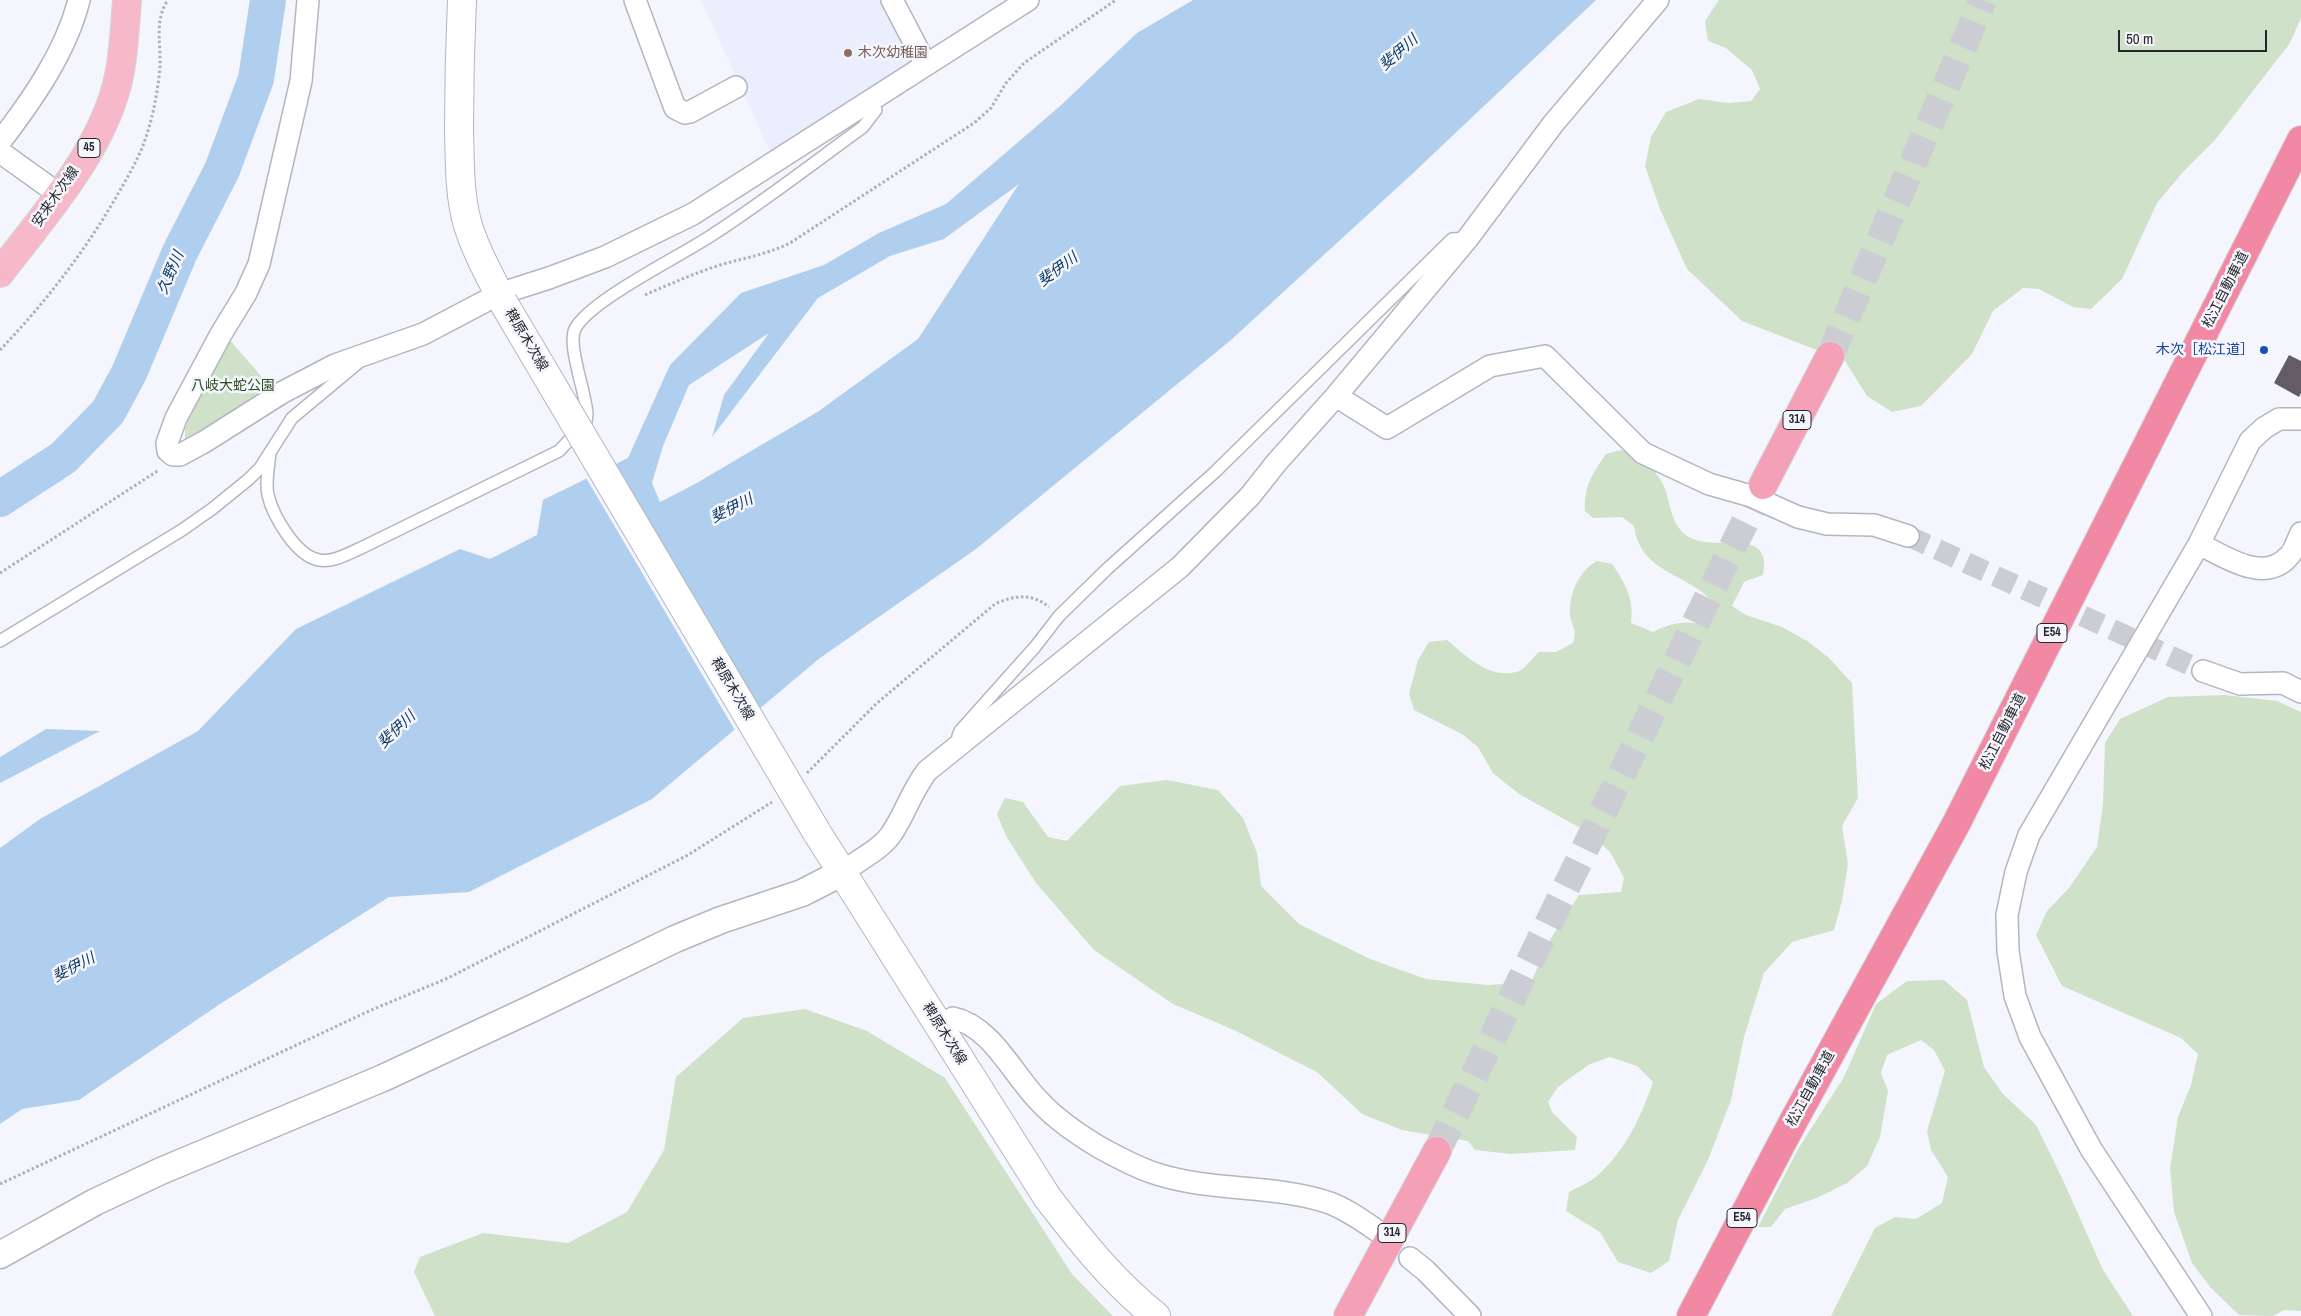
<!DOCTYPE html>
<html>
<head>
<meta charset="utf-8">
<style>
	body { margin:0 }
	#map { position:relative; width:2301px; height:1316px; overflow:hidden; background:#f5f6fd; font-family:"Archivo Narrow",sans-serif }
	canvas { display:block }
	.scale { position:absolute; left:2118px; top:30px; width:149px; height:22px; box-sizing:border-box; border:2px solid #26272b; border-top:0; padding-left:6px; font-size:15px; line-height:18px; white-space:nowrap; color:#26272b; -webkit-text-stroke:4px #f5f6fd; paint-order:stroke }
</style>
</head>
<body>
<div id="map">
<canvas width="2301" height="1316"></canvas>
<div class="scale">50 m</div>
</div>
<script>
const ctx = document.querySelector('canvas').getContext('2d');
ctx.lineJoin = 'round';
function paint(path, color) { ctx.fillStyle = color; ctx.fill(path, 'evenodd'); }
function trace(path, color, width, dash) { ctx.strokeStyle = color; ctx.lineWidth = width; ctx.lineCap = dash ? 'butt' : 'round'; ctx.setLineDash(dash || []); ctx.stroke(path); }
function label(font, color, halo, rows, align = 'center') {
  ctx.font = font + ' "Archivo Narrow","Noto Sans JP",sans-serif'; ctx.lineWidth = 5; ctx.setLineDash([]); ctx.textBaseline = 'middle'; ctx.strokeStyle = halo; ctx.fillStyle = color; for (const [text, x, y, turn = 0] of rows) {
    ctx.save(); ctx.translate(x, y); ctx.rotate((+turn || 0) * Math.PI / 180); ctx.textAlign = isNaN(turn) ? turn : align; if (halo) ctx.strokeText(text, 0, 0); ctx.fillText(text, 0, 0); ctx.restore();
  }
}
paint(new Path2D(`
	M701 0H884L912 57 913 66 774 161Z`), '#eaeefd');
paint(new Path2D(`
	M1719 0H2301V18L2290 43 2215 140 2183 172 2157 203 2122 279 2091 309 2073 307 2039 289 2023 288 1993 311 1972 354 1921 406 1892 412 1867 396 1845 361 1742 321 1687 269 1660 209 1645 166 1651 137 1666 112 1699 99 1729 103 1751 101 1760 89 1752 70 1726 48 1708 41 1705 21Z
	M228 338 274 391 189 442 185 439V428Z
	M1621 450C1629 453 1639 456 1645 462 1653 468 1662 480 1665 489 1671 507 1672 529 1691 538 1717 552 1773 525 1763 575L1744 582 1732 606 1746 615 1782 627 1807 641 1828 657 1852 683 1858 798 1842 826 1848 864 1842 901 1834 930 1792 942 1764 973 1744 1037 1731 1100 1708 1160 1678 1220 1669 1261 1651 1273 1618 1262 1600 1232 1566 1211 1569 1192C1578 1187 1591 1182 1599 1174 1626 1149 1641 1117 1653 1082L1637 1066 1610 1057 1590 1064 1558 1087 1548 1102 1552 1112 1577 1137 1575 1150 1510 1154 1475 1150 1468 1141 1402 1130 1362 1114 1317 1072 1234 1030 1173 1004 1094 950 1036 883 1006 836 997 814 1005 798 1023 802 1048 837 1067 841 1120 786 1167 780 1218 790 1243 818 1257 853 1261 886 1299 924 1370 959 1426 979 1488 985 1531 982 1551 938 1579 895 1621 892 1624 878 1610 852 1589 833 1519 794 1493 773 1478 747 1462 734 1414 710 1409 694 1418 660 1429 642 1447 640C1466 656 1491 681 1519 671 1526 668 1533 657 1539 652H1556L1573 643C1578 629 1571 627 1570 614 1569 593 1579 571 1597 561L1612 564C1626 584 1634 599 1631 623L1653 632C1669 624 1682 620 1700 624L1709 615 1713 602C1686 572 1641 574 1634 526L1622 517 1593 518 1585 511C1584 485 1592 475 1606 454Z
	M2224 695 2277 701 2301 712V1311L2284 1310 2273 1316 2239 1315 2210 1287 2192 1263 2174 1212 2170 1169 2178 1117 2191 1085 2198 1054 2181 1038 2062 986 2036 935 2047 911 2069 888 2097 847 2103 804 2105 743 2120 719 2168 697Z
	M1944 980 1967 1000 1984 1067 2002 1093 2036 1125 2063 1180 2103 1270 2133 1316H1831L1875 1228 1895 1217 1916 1219 1942 1203 1948 1177 1931 1150 1927 1131 1945 1071 1934 1050 1921 1040 1887 1055 1881 1073 1888 1091 1880 1137 1867 1166 1847 1183 1817 1198 1785 1209 1771 1227H1758L1798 1149 1844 1077 1876 1004 1907 981Z
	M805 1009 867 1031 945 1078 1072 1274 1113 1316H435L414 1272 420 1257 483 1233 568 1243 627 1212 664 1150 676 1077 743 1018Z`), '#cfe1c8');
paint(new Path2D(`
	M1193 0H1596L1410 176 1231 340 976 549 820 658 652 799 469 892 389 897 220 1004 79 1100 22 1109 0 1124V848L40 819 198 731 296 629 460 549 490 559 537 535 543 500 628 458 670 365 741 293 824 265 879 233 946 204 1059 107 1137 33ZM1019 184 918 339 819 411 695 484 660 502 652 483 663 446 689 385 769 333 724 395 712 437 818 298 890 256 944 239Z
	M46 729 100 731 0 783V757Z`), '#b0ceee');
paint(new Path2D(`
	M613 462 759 712 736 732 585 476Z`), '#f5f6fd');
trace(new Path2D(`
	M0 499 63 458 108 412 129 373 180 252 222 170 256 79 268 0`), '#b0ceee', 36);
paint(new Path2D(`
	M2289 355 2301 361V393L2299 397 2274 383Z`), '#635c65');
trace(new Path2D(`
	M1908 536 2203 671`), '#cccdd3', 21, [21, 11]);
trace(new Path2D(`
	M1830 356 1983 0
	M1437 1151 1763 485`), '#cccdd3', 28, [28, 14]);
const service = new Path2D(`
	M270 452C269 466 265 482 268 495 273 516 296 556 319 560 332 563 347 554 359 549L559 451 586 422 587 414C586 393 567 345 575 329 589 301 680 256 709 237 762 203 812 164 863 127L876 110 872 101
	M0 641 182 530 212 509 249 479 260 468 292 418 358 363
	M958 744V736L960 731 1035 647 1059 616 1107 569 1215 472 1452 239 1468 238`);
const minor = new Path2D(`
	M308 0 301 81 259 264 246 293 221 334 176 418 167 443 168 451 173 455H180L204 442 283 392 335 365 423 334 499 294 549 278 605 257 693 214 926 65 892 0
	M635 0 675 108 685 113 690 112 736 87
	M926 65 1028 0
	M0 142C32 100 66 52 79 0
	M0 152 60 195
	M1336 396 1387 428 1490 366 1545 356 1643 453 1709 484 1751 496 1798 517 1827 524 1874 525 1908 536
	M2199 544C2224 556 2263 584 2288 557 2294 552 2297 541 2301 533
	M2203 671 2240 684 2283 683 2301 692
	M843 872C858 860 882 849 892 833 906 812 911 792 927 771L1180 567 1250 496 1277 462 1336 396 1468 238 1553 124 1658 0
	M938 1025 953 1018C992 1026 1014 1077 1041 1103 1057 1120 1079 1135 1099 1147 1117 1157 1137 1168 1157 1174 1213 1192 1274 1184 1330 1203 1348 1210 1363 1221 1379 1232
	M1410 1258 1426 1271 1470 1316
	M2201 1316 2091 1149 2030 1037 2015 996 2008 951 2007 915 2016 872 2029 835 2199 544 2250 441 2264 428 2279 419H2301`);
const tertiary = new Path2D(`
	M0 1255 95 1202 161 1171 383 1078 533 1008 675 939 721 920 802 893 843 872`);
const secondary = new Path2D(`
	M462 0C460 43 459 87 459 130 460 161 459 192 467 222 475 250 490 276 503 302
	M816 831 1047 1197C1080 1240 1114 1283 1156 1316`);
const primary = new Path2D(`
	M0 273C44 215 104 149 119 76 124 51 125 25 127 0`);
const trunk = new Path2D(`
	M1763 485 1830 356
	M1348 1316 1437 1151`);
const motorway = new Path2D(`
	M1691 1316 1794 1120 1956 824 2301 140`);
trace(service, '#b3b6c1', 14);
trace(minor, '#b3b6c1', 24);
trace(tertiary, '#b3b6c1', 29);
trace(secondary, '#b3b6c1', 30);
trace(primary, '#d4d4d5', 30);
trace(trunk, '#d4d4d5', 30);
trace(motorway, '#d4d4d5', 30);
trace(new Path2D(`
	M645 295C670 284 695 273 720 265 744 258 768 254 790 243L974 123 991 108 1006 83 1024 63 1116 0
	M0 350C45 303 87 249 119 192 130 173 141 154 147 134 154 112 158 89 160 67 161 44 154 20 168 0
	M0 573 159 470
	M807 773 877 703 995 604C1015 595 1032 593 1049 607
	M0 1184 369 1011 448 978 688 855 772 802`), '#afb0b6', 3, [2.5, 2.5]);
trace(service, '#fff', 11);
trace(minor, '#fff', 21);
trace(tertiary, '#fff', 26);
trace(secondary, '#fff', 28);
trace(primary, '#f7b8c9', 28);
trace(trunk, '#f4a0b7', 28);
trace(motorway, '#f189a5', 28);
const secondaryBridge = new Path2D(`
	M503 302 816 831`);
trace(secondaryBridge, '#b3b6c1', 30, []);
trace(secondaryBridge, '#fff', 28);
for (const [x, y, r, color] of [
	[848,53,5,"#8d6e63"],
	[2264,350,5,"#1a4fb4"]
]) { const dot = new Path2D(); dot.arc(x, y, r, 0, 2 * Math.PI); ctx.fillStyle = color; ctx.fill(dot); trace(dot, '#f5f6fd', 2); }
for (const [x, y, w] of [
	[89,148,22],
	[1797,420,28],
	[2052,633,30],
	[1742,1218,30],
	[1392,1233,28]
]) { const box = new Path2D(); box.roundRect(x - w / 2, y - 9.5, w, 19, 4); ctx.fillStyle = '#f5f6fd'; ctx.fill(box); trace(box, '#26272b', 1); }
label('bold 12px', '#26272b', null, [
	["45",89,148],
	["314",1797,420],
	["E54",2052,633],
	["E54",1742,1218],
	["314",1392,1233]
]);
label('14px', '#785e54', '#f5f6fd', [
	["木次幼稚園",858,53]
], 'left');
label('14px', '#26272b', '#f5f6fd', [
	["安来木次線",56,197,-55],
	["松江自動車道",2226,290,-63],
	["稗原木次線",526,340,59],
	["稗原木次線",732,689,59],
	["松江自動車道",2003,732,-63],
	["稗原木次線",944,1034,58],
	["松江自動車道",1811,1089,-61]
]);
label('14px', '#164399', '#f5f6fd', [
	["木次［松江道］",2254,350]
], 'right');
label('14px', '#2c4e1d', '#f5f6fd', [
	["八岐大蛇公園",233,386]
]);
label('italic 15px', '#08355d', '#f5f6fd', [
	["斐伊川",1399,53,-41],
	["斐伊川",1058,270,-37],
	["久野川",171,273,-67],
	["斐伊川",732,509,-27],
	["斐伊川",397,730,-44],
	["斐伊川",74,968,-28]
]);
</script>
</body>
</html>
